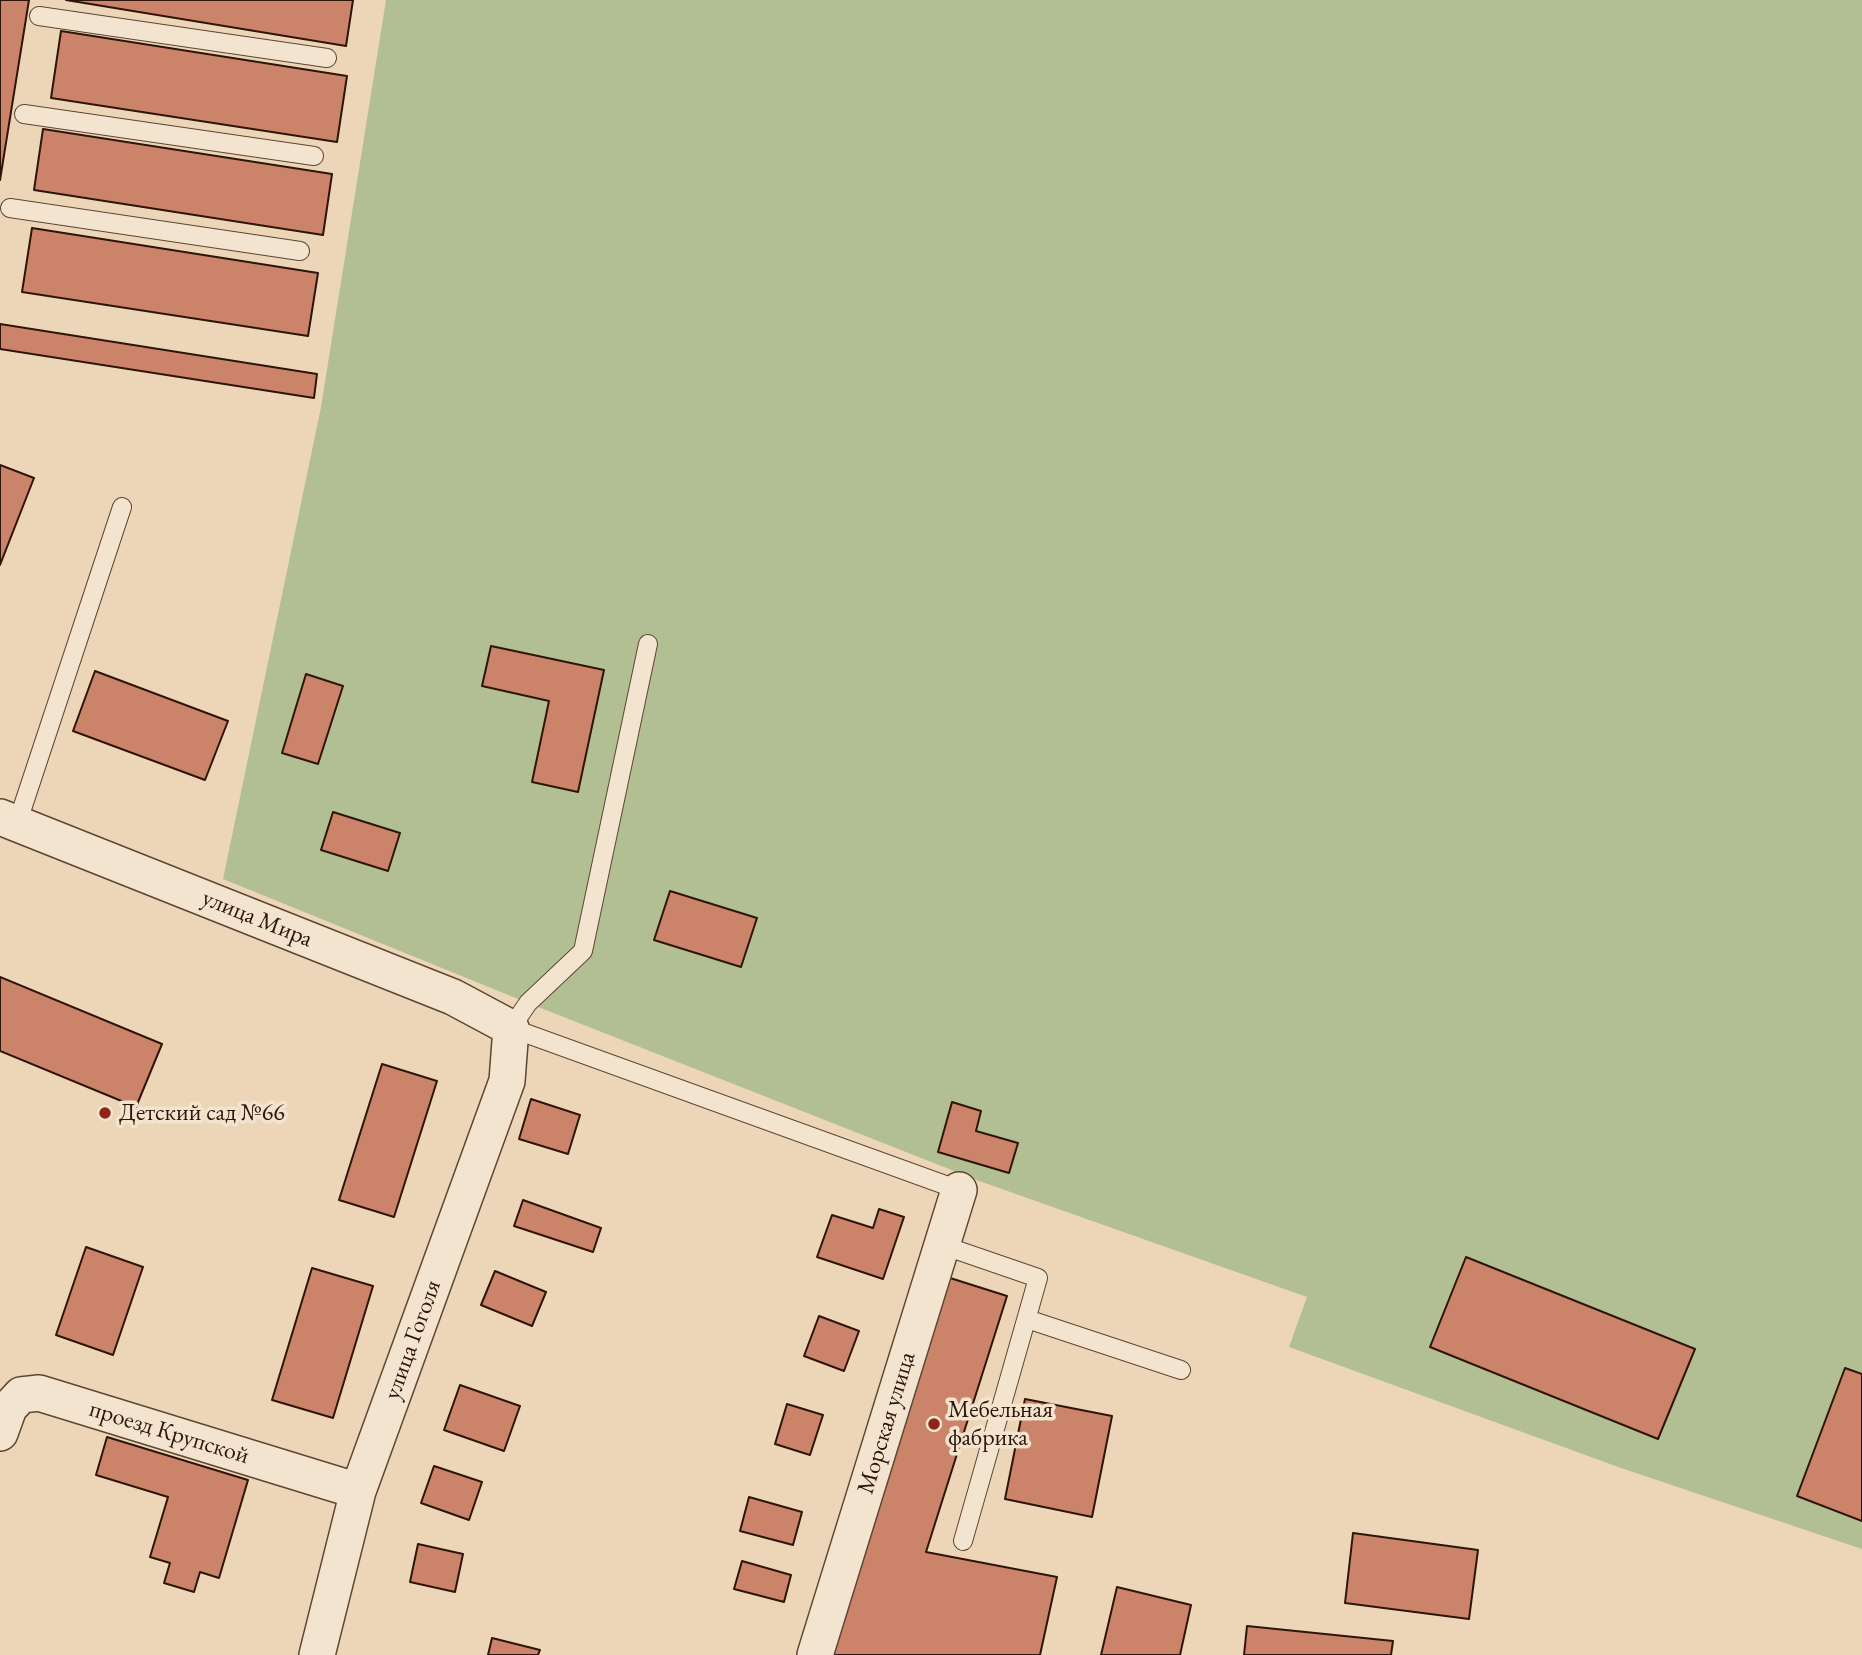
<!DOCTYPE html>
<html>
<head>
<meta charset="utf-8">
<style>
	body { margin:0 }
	canvas { display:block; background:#edd6b7 }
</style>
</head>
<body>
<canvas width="1862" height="1655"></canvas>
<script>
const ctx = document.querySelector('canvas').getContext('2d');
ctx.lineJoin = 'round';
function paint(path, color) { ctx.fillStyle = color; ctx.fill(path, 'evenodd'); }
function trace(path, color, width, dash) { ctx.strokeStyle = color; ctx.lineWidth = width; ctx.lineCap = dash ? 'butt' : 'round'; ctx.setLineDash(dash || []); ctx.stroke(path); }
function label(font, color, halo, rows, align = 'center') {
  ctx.font = font + ' "EB Garamond",serif'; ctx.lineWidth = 7; ctx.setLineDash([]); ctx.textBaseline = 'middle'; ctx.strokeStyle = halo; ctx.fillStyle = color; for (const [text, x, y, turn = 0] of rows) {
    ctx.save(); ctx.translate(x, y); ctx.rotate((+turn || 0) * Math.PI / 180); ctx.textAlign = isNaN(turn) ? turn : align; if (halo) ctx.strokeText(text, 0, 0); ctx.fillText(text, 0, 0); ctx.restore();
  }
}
paint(new Path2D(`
	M386 0H1862V1549L1621 1468 1289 1347 1307 1297 982 1182 528 1003 223 879 321 407Z`), '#b2bf93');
const building = new Path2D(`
	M0 0H29L0 180Z
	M66 0H353L346 46Z
	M61 31 347 76 337 142 51 98Z
	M43 129 332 174 323 235 34 190Z
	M32 228 318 273 308 336 22 292Z
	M0 324 317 374 314 398 0 349Z
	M0 465 34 478 0 565Z
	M491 646 604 670 578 792 532 782 549 701 482 686Z
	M95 671 228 721 205 780 73 731Z
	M306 674 343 686 318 764 282 753Z
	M333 812 400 833 388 871 321 850Z
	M670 891 757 918 741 967 654 940Z
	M0 977 162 1044 136 1107 0 1051Z
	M382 1064 437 1081 394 1217 339 1200Z
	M531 1099 580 1115 568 1154 519 1139Z
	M952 1102 981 1111 976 1131 1018 1143 1009 1173 938 1152Z
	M523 1200 601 1228 593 1252 514 1226Z
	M879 1209 904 1217 883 1279 817 1257 832 1215 873 1228Z
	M86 1247 143 1267 113 1355 56 1335Z
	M1466 1257 1695 1349 1658 1439 1430 1347Z
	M312 1268 373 1286 333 1418 272 1400Z
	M495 1271 546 1292 532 1326 481 1305Z
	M947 1277 1007 1296 926 1552 1057 1577 1040 1655H828Z
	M819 1316 859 1331 844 1371 804 1356Z
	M1845 1368 1862 1374V1521L1797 1496Z
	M460 1385 520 1406 504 1451 444 1430Z
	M1025 1399 1112 1416 1092 1517 1005 1499Z
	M787 1404 823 1415 810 1455 775 1444Z
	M107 1437 248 1480 219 1578 200 1572 194 1592 164 1583 170 1563 150 1557 168 1497 96 1475Z
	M434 1466 482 1482 469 1520 421 1503Z
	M749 1497 802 1512 793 1545 740 1531Z
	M1353 1533 1478 1550 1469 1619 1345 1603Z
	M418 1544 463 1554 455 1592 410 1582Z
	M742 1561 791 1575 784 1602 734 1589Z
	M1117 1587 1191 1605 1180 1655H1101Z
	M1247 1626 1393 1641 1391 1655H1244Z
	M492 1638 540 1650 538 1655H488Z`);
paint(building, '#cb836a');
trace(building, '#2e1509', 2);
const lane = new Path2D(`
	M39 16 327 58
	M24 114 314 156
	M10 208 300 251
	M648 644 583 951 528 1003 511 1028 959 1190
	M17 824 122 507
	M942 1245 1038 1278 963 1541
	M1027 1319 1181 1370`);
const street = new Path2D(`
	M0 817 453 997 511 1028 507 1081 358 1491 317 1655
	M0 1433 9 1408 21 1395 39 1393 358 1491
	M815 1655 959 1190`);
trace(lane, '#5e4534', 20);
trace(street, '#5e4534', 38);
trace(lane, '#f3e4d0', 18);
trace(street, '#f3e4d0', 35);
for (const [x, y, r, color] of [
	[105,1113,7,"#8f2418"],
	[934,1424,7,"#8f2418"]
]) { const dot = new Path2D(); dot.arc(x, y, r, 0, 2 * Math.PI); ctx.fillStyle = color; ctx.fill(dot); trace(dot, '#f3e4d0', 2.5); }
label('24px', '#2e1509', '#f3e4d0', [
	["улица Мира",257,919,22],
	["улица Гоголя",413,1340,-70],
	["Морская улица",887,1423,-73],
	["проезд Крупской",169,1433,17]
]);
label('24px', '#2e1509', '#f3e4d0', [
	["Детский сад №66",119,1113],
	["Мебельная",948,1410],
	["фабрика",948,1438]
], 'left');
</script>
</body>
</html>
